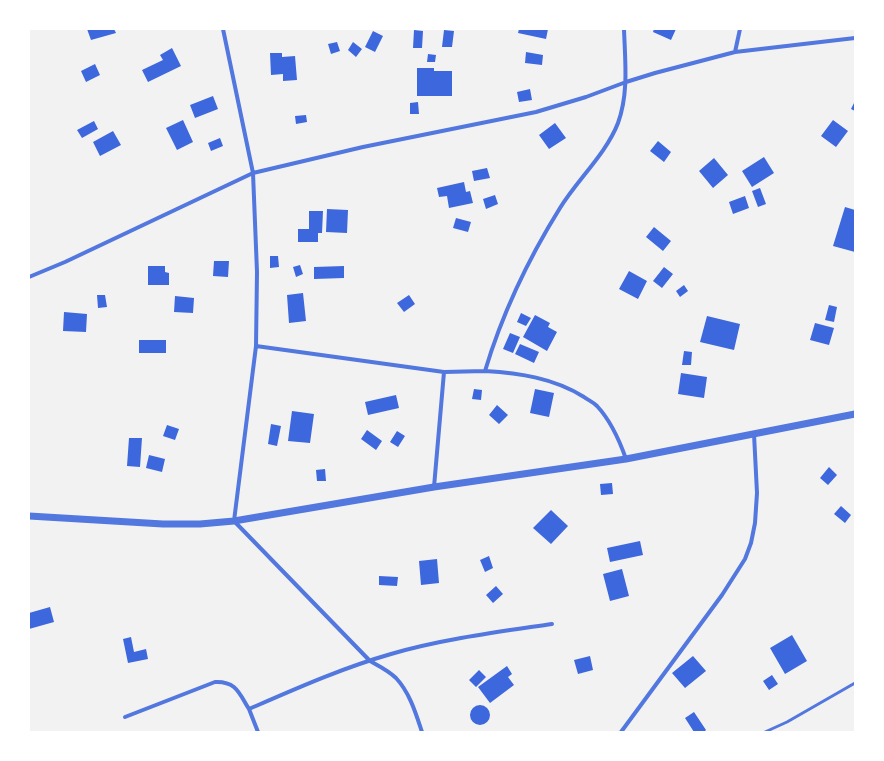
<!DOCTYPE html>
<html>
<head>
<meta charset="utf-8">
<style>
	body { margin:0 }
	#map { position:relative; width:884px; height:761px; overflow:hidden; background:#f2f2f2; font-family:Signika,sans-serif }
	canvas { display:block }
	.frame { position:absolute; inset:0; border:30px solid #fff; pointer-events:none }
</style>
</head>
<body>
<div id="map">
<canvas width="884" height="761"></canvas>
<div class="frame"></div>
</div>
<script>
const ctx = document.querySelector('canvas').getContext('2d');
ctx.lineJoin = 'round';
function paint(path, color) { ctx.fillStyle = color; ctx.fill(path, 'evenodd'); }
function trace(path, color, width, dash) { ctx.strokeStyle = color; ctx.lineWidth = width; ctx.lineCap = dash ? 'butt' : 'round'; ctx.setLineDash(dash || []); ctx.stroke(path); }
paint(new Path2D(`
	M87 29H114L116 33 91 40Z
	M519 29H548L546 39 518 33Z
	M654 29H676L671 40 653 32Z
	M414 30 423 31 422 48H413Z
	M444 30 454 31 452 47H442Z
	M373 31 383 36 375 52 365 47Z
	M337 42 340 51 331 54 328 44Z
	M353 42 362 49 356 57 348 50Z
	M172 48 181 66 148 82 142 70 163 60 160 55Z
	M526 52 543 55 542 65 525 63Z
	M270 53H282V57L295 56 297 80 283 81V74L271 75Z
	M428 54 436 55 435 62H427Z
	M95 64 100 75 86 82 81 71Z
	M417 68H434V71H452V96H417Z
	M530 89 532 100 519 102 517 92Z
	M213 96 218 109 195 118 190 105Z
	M855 101V111L851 109Z
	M418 102 419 114H410V103Z
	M306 115 307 122 296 124 295 116Z
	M183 120 193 142 177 150 166 128Z
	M833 120 848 131 836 147 821 136Z
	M94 121 98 129 82 138 77 130Z
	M555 123 566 138 549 149 539 135Z
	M113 131 121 145 100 156 93 142Z
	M220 138 223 146 211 151 208 143Z
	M658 141 671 152 664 162 650 151Z
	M764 157 774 173 752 187 742 171Z
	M714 158 728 175 713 188 699 171Z
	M487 168 490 178 474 181 472 171Z
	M464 182 466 192 470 191 473 203 449 208 447 196 439 197 437 188Z
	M760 188 766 204 758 207 752 191Z
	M495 195 498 204 486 209 483 199Z
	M745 196 749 208 733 214 729 202Z
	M845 207 855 210V252L833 246Z
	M327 209 348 210 347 233 326 232Z
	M309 211H323L322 233H318V242H298V229H309Z
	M456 218 471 222 468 232 453 228Z
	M654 227 671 241 663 251 646 237Z
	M270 256H278L279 267 270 268Z
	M214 261H229L228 277 213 276Z
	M300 265 303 274 296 277 293 267Z
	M148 266H165V272L169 273V285H148Z
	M344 266V278L314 279V267Z
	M664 267 673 274 662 288 653 281Z
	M629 271 647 281 638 299 619 289Z
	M684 285 688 291 680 297 676 291Z
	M303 293 306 321 289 323 287 295Z
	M97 295H105L107 307 98 308Z
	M409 295 415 304 404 312 397 303Z
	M175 296 194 298 193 313 174 312Z
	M829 305 837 307 834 322 825 320Z
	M64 312 87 314 86 332 63 331Z
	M521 313 531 318 526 326 517 322Z
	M535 315 550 323 548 327 557 332 547 351 523 337Z
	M707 316 740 324 734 350 700 342Z
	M815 323 834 328 829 345 810 340Z
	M510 333 520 337 513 353 503 349Z
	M139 340H166V353H139Z
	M520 344 539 352 534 363 515 354Z
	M684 351 692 352 691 365H682Z
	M681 373 707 377 704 398 678 394Z
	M474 389 482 390 481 400 472 399Z
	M535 389 554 393 549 417 530 413Z
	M396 395 399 408 368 415 365 402Z
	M497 405 508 415 499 424 489 415Z
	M292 411 314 414 310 443 288 441Z
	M271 424 281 426 277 446 268 444Z
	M167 425 179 429 175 440 163 436Z
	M367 430 382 441 376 450 361 439Z
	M397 431 405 436 398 447 390 442Z
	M129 438H142L140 467 127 466Z
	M149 455 165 459 162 472 146 468Z
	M829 467 837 475 828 485 820 478Z
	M325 469 326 481H317L316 470Z
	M612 483 613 494 601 495 600 484Z
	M841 506 851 515 845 523 834 514Z
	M551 510 568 526 551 544 533 528Z
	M640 541 643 555 610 562 607 548Z
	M489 556 493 568 485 572 480 560Z
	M437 559 439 583 421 585 419 561Z
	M622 569 629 596 610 601 603 574Z
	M379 576 398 577 397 586 379 585Z
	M496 586 503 594 493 603 486 595Z
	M50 607 54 622 29 629V613Z
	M792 635 807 661 785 674 770 648Z
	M131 637 134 652 146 649 148 659 128 663 123 639Z
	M590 656 593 670 578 674 574 660Z
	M693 656 706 671 685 688 672 673Z
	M507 666 512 674 508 677 514 685 490 703 478 687Z
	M479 670 486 677 476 687 469 680Z
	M772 675 778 684 769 690 763 681Z
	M470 715a10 10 0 1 1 20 0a10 10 0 1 1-20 0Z
	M694 712 706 730 704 732H694L685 718Z`), '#3d67dc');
trace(new Path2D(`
	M765 732 787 722 855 683`), '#5277de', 3);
trace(new Path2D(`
	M223 29 253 173 257 272 256 346 234 521 370 661C379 666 389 671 396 678 410 693 416 714 422 732
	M624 29C625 60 629 93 618 123 606 154 577 180 560 208 527 261 503 311 485 371 519 373 554 378 584 397 588 400 593 402 597 406 611 421 619 439 626 459
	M735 52 740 29
	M29 277 65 262 253 173 363 147 536 112 586 97 626 82 655 73 735 52 855 38
	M256 346 444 372 485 371
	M434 487 444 372
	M125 717 215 682C236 681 239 693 249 709
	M258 732 249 709C295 689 342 668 391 654 443 639 498 632 552 624
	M621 732 722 595 745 559 751 543 755 523 757 493 754 434`), '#5277de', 4);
trace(new Path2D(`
	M29 516 163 524H200L234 521 434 487 626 459 855 414`), '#5277de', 7);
</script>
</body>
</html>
